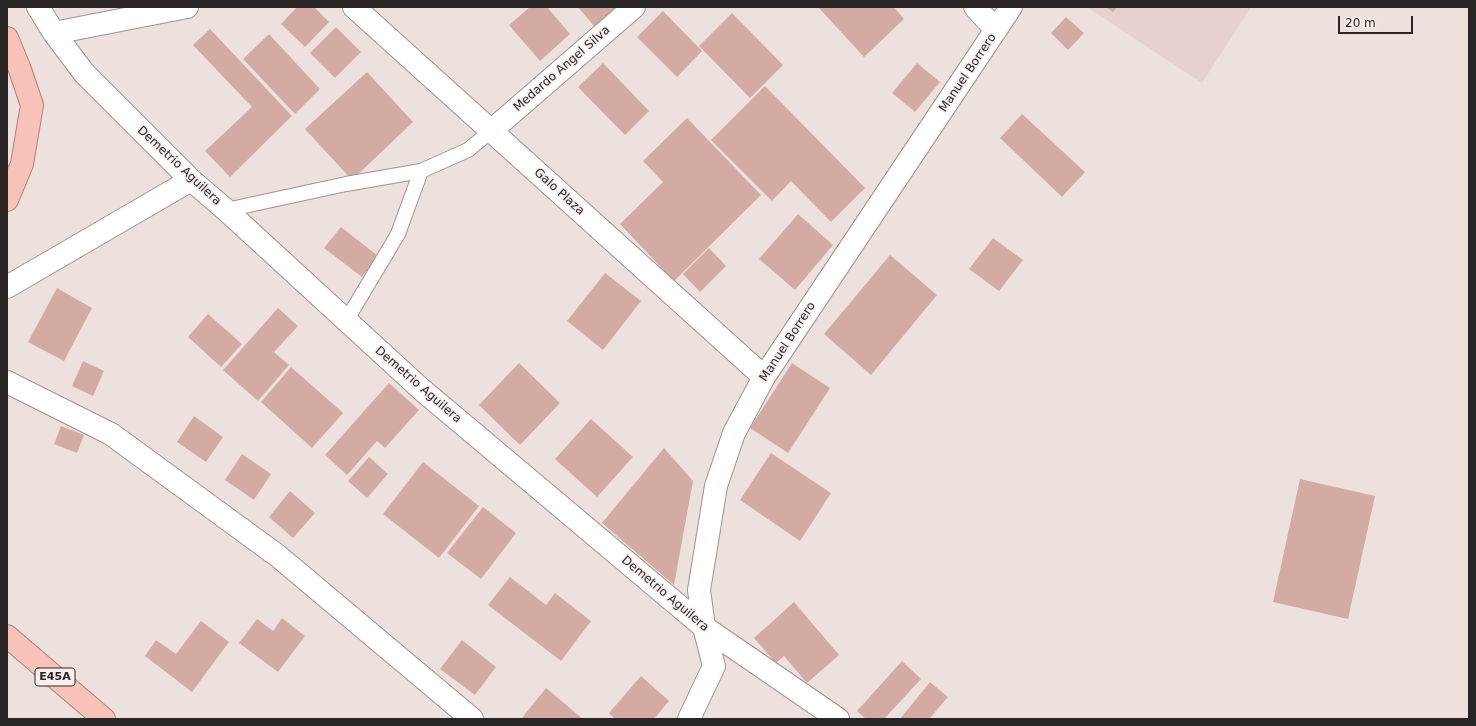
<!DOCTYPE html>
<html>
<head>
<meta charset="utf-8">
<style>
	body { margin:0 }
	#map { position:relative; width:1476px; height:726px; overflow:hidden; background:#ede1de; font-family:"DejaVu Sans",sans-serif }
	canvas { display:block }
	.frame { position:absolute; inset:0; border:8px solid #292524; pointer-events:none }
	.scale { position:absolute; left:1338px; top:16px; width:75px; height:18px; box-sizing:border-box; border:2px solid #292524; border-top:0; padding-left:5px; font-size:12px; line-height:14px; white-space:nowrap; color:#292524; -webkit-text-stroke:3px #faeeec; paint-order:stroke }
</style>
</head>
<body>
<div id="map">
<canvas width="1476" height="726"></canvas>
<div class="frame"></div>
<div class="scale">20 m</div>
</div>
<script>
const ctx = document.querySelector('canvas').getContext('2d');
ctx.lineJoin = 'round';
function paint(path, color) { ctx.fillStyle = color; ctx.fill(path, 'evenodd'); }
function trace(path, color, width, dash) { ctx.strokeStyle = color; ctx.lineWidth = width; ctx.lineCap = dash ? 'butt' : 'round'; ctx.setLineDash(dash || []); ctx.stroke(path); }
function label(font, color, halo, rows, align = 'center') {
  ctx.font = font + ' "DejaVu Sans",sans-serif'; ctx.lineWidth = 3; ctx.setLineDash([]); ctx.textBaseline = 'middle'; ctx.strokeStyle = halo; ctx.fillStyle = color; for (const [text, x, y, turn = 0] of rows) {
    ctx.save(); ctx.translate(x, y); ctx.rotate((+turn || 0) * Math.PI / 180); ctx.textAlign = isNaN(turn) ? turn : align; if (halo) ctx.strokeText(text, 0, 0); ctx.fillText(text, 0, 0); ctx.restore();
  }
}
paint(new Path2D(`
	M1087 7H1251L1202 83Z`), '#e6d1ce');
paint(new Path2D(`
	M297 7H314L329 22 305 47 281 24Z
	M530 7H547L570 34 540 61 509 25Z
	M578 7H618L595 27Z
	M820 7H894L904 19 864 57 819 8Z
	M1106 7H1117L1113 12Z
	M663 11 702 51 677 77 637 37Z
	M732 13 783 65 750 98 699 46Z
	M1066 17 1084 33 1068 50 1051 33Z
	M336 27 361 52 335 78 310 53Z
	M210 29 292 116 230 177 205 151 252 107 193 45Z
	M269 34 320 89 295 114 243 59Z
	M603 63 649 111 625 135 578 87Z
	M917 63 940 82 915 112 892 93Z
	M367 72 413 122 352 180 305 129Z
	M765 86 865 188 831 222 791 181 772 201 711 140Z
	M1022 114 1085 172 1062 197 1000 138Z
	M687 118 761 195 674 281 620 224 663 182 643 161Z
	M798 214 833 245 795 290 759 259Z
	M341 227 378 256 362 277 324 248Z
	M993 238 1023 260 999 291 969 269Z
	M709 248 726 266 700 292 683 274Z
	M890 255 937 295 871 375 824 334Z
	M605 273 641 301 603 350 567 321Z
	M57 288 92 308 64 361 28 342Z
	M278 308 298 326 274 352 289 365 258 401 223 370Z
	M208 314 242 344 221 367 188 337Z
	M83 361 104 371 93 396 72 386Z
	M519 363 560 403 520 445 479 405Z
	M792 363 830 388 788 453 750 428Z
	M291 367 343 413 312 448 261 402Z
	M389 383 419 410 385 448 377 441 347 475 325 455Z
	M194 416 223 437 206 462 177 442Z
	M591 419 633 457 597 497 555 459Z
	M61 426 84 435 77 453 54 444Z
	M664 448 693 481 674 585 602 523Z
	M771 453 831 493 800 541 740 500Z
	M242 454 271 474 254 500 225 480Z
	M369 457 388 474 367 498 348 481Z
	M423 462 479 506 439 558 383 514Z
	M1300 479 1375 496 1348 619 1273 602Z
	M290 491 315 513 293 538 269 517Z
	M483 507 516 533 481 579 447 553Z
	M510 577 546 605 555 593 591 621 561 661 488 605Z
	M794 602 839 655 807 683 784 656 776 663 754 638Z
	M282 618 305 636 278 672 239 643 257 619 273 631Z
	M201 621 229 642 192 692 145 656 156 640 176 654Z
	M462 640 496 667 475 695 440 669Z
	M902 661 921 679 884 719H866L857 711Z
	M641 676 669 701 654 719H615L609 713Z
	M930 682 948 697 929 719H900Z
	M546 688 583 719H521Z`), '#d4aba3');
const service = new Path2D(`
	M226 210 346 184 421 171 468 150 491 131
	M346 321 398 234 421 171`);
const minor = new Path2D(`
	M38 7 54 33 84 73 191 180 226 210 421 389 704 627 838 719
	M354 7 764 377
	M975 7 996 30
	M54 33 187 7
	M491 131 634 7
	M7 287 191 180
	M7 382 111 434 278 556 472 719
	M689 719 714 666 704 627 699 590 716 486 734 433 764 377 1011 7`);
const trunk = new Path2D(`
	M7 38 19 67 32 105 22 164 7 200
	M7 636 104 719`);
trace(service, '#9e9290', 16);
trace(minor, '#9e9290', 24);
trace(trunk, '#af8178', 24);
trace(service, '#fff', 14);
trace(minor, '#fff', 22);
trace(trunk, '#f8c2b8', 22);
for (const [x, y, w] of [
	[55,677,40]
]) { const box = new Path2D(); box.roundRect(x - w / 2, y - 9, w, 18, 3); ctx.fillStyle = '#faeeec'; ctx.fill(box); trace(box, '#292524', 1); }
label('bold 11px', '#292524', null, [
	["E45A",55,677]
]);
label('12px', '#292524', '#faeeec', [
	["Medardo Angel Silva",562,69,-41],
	["Manuel Borrero",968,73,-56],
	["Demetrio Aguilera",179,166,43],
	["Galo Plaza",559,192,42],
	["Manuel Borrero",788,342,-57],
	["Demetrio Aguilera",418,385,41],
	["Demetrio Aguilera",665,594,40]
]);
</script>
</body>
</html>
